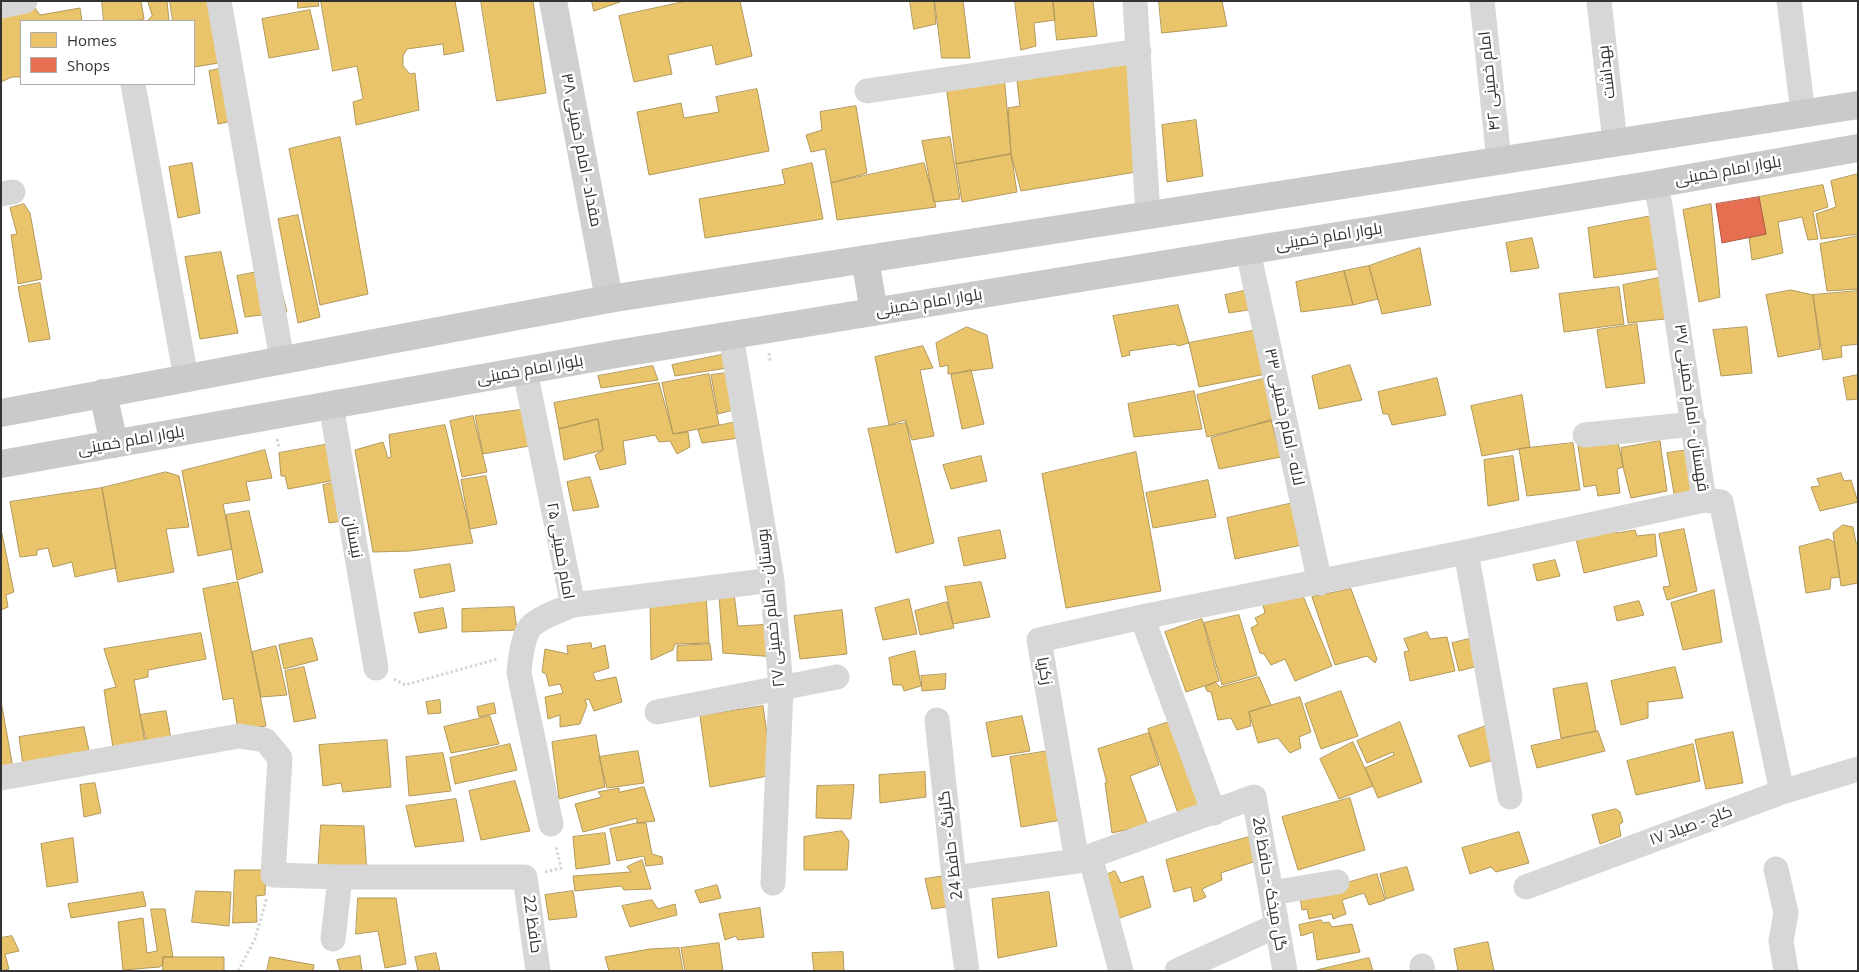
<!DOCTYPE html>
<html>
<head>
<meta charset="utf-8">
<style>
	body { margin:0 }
	#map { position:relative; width:1859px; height:972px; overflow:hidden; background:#fff; font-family:"Open Sans",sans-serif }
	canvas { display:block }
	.frame { position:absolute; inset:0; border:2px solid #333; pointer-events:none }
	.legend { position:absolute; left:20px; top:20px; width:175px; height:65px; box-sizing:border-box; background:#fff; border:1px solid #adadad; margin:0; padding:6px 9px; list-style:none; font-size:15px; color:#333 }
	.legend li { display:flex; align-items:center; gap:10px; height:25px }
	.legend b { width:25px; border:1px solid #adadad }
</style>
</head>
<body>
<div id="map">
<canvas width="1859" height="972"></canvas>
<div class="frame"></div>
<ul class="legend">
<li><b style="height:14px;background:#e9c46a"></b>Homes</li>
<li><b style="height:14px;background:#e76f51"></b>Shops</li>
</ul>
</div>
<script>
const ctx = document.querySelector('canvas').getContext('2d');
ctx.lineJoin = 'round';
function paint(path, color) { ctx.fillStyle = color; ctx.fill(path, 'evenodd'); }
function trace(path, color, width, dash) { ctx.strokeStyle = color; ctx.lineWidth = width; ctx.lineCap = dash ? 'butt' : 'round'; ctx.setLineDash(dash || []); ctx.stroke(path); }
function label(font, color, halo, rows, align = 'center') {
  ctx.font = font + ' "Open Sans",Cairo,sans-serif'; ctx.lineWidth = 5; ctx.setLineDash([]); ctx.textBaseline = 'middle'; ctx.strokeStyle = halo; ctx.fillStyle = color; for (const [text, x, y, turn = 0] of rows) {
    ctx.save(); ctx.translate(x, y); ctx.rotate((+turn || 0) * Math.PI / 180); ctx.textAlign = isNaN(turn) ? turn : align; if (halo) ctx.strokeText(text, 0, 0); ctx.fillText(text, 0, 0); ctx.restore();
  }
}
const homes = new Path2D(`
	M102 1H141L144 19 135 21H104Z
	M148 1H167L169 21H147L152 16Z
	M170 1H221L231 61 194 67V21H173Z
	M298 1H318L319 6 298 8Z
	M321 1H455L464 51 444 55 443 44 407 49 403 56V66L410 74 415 73 419 110 356 125 353 102 363 99 357 66 333 71Z
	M481 1H533L546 93 497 101Z
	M592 1H620V2L594 11Z
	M687 1H740L752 56 716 65 712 45 668 55 672 74 634 82 619 16Z
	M910 1H934L936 24 914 29Z
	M935 1H963L970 58H942Z
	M1015 1H1053L1055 20 1034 23 1036 46 1021 50Z
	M1053 1H1093L1097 36 1057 40Z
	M1159 1H1222L1227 26 1162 33Z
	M32 4 40 15 80 8 82 21H21V77H12L1 82V10Z
	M310 10 319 49 269 58 262 19Z
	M1131 54 1142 171 1021 191 1011 154 1008 108 1020 106 1016 72Z
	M233 66 242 119 218 124 209 71Z
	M1004 74 1011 154 956 164 946 84Z
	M757 89 769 151 649 175 637 112 681 103 684 118 719 112 716 97Z
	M856 106 867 173 831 183 825 149 811 152 806 135 822 130 820 112Z
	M1196 120 1203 176 1167 182 1162 125Z
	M340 137 368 294 320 305 289 149Z
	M950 137 960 199 934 202 922 141Z
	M1011 154 1017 192 962 202 956 164Z
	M192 163 200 213 178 218 169 167Z
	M812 163 823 219 705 238 699 199 785 184 782 170Z
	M924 163 936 207 837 220 831 183Z
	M1858 174V234L1821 239 1816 214 1836 207 1831 181Z
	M1823 185 1828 207 1813 212 1818 239 1808 240 1802 217 1778 222 1783 253 1752 260 1749 238 1766 234 1759 197Z
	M24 204 30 213 42 279 18 284 11 235 17 234 10 208Z
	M1711 204 1720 297 1699 302 1683 210Z
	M298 215 320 317 298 323 278 219Z
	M1657 215 1666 268 1594 278 1588 228Z
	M1858 236V289L1827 291 1820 244Z
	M1532 238 1539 268 1511 272 1506 243Z
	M1420 248 1431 305 1382 314 1369 266Z
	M221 252 238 333 200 339 185 257Z
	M1369 266 1378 299 1353 305 1344 271Z
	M267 270 280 284 287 312 245 317 237 276Z
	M1344 271 1353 305 1301 312 1296 282Z
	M1669 276 1674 318 1628 323 1623 285Z
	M40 283 50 339 29 342 18 287Z
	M1619 287 1624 324 1564 332 1559 294Z
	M1253 289 1254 309 1229 313 1225 295Z
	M1791 290 1813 295 1820 349 1778 357 1766 295Z
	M1858 291V344L1841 346 1842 357 1823 360 1813 295Z
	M1178 305 1189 343 1178 346 1175 344 1129 351 1130 355 1122 357 1113 316Z
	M1637 324 1645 383 1606 388 1597 330Z
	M967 327 987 335 993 368 948 374V365L940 367 936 343Z
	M1747 327 1752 373 1721 376 1713 330Z
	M1257 330 1266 374 1199 387 1189 343Z
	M923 346 933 368 920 370 934 436 912 440 905 420 889 425 875 357Z
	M731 353 734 367 675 376 672 365Z
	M1350 365 1362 400 1319 409 1312 376Z
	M653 366 658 380 601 388 598 376Z
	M971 370 984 424 962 429 951 375Z
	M734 372 741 408 718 414 711 375Z
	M709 374 719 425 673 434 662 383Z
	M1858 375V399L1847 400 1843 378Z
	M1267 378 1274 420 1207 437 1197 395Z
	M1437 378 1446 415 1392 425 1388 414H1383L1378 392Z
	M659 383 673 434 688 432 690 447 677 454 670 441 659 442 655 435 623 441 626 464 600 470 595 455 603 450 598 419 559 429 554 403Z
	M1194 391 1202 429 1134 437 1128 404Z
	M1522 395 1530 447 1482 456 1471 406Z
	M528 409 535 445 483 454 475 416Z
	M473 416 487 472 462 477 450 421Z
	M598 419 603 450 564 460 559 429Z
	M1271 420 1281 457 1219 469 1211 438Z
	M741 421 747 437 702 443 698 430Z
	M906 423 934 543 896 553 868 429Z
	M445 425 473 543 410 551 373 552 355 450 383 442 388 458 391 457 389 435Z
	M1660 441 1667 491 1631 498 1623 467 1621 448Z
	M1618 442 1623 467 1617 469 1620 493 1598 496 1596 485 1584 487 1578 446Z
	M335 443 341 479 288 489 285 476H281L279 453Z
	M1573 443 1580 490 1527 496 1519 449Z
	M1695 449 1701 492 1675 499 1667 453Z
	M265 450 272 478 246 482 250 500 223 504 232 549 198 556 182 471Z
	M1136 452 1161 591 1066 608 1042 474Z
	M981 456 987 481 951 489 943 465Z
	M1513 456 1519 500 1488 506 1484 460Z
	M166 472 179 476 189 527 166 529 174 572 118 582 102 488Z
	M1841 473 1844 481 1851 480 1858 502 1820 511 1811 487 1820 486 1817 479Z
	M486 476 497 524 470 529 461 480Z
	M590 477 599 507 573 511 567 482Z
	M1208 480 1216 517 1153 528 1146 493Z
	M342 481 347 520 329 523 323 485Z
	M102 488 116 568 75 577 72 562 53 567 48 548 37 550V555L20 557 10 502Z
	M1293 503 1302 545 1235 559 1227 518Z
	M249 511 263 572 237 580 226 515Z
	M1843 525 1853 527 1856 543H1858V583L1841 586 1833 533Z
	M1 529 14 592 6 595 8 607 1 610Z
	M1612 529 1617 533 1635 530 1637 536 1655 534 1657 556 1584 573 1576 539Z
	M1684 529 1697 591 1667 600 1663 587 1670 586 1659 534Z
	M1000 530 1006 558 964 566 958 538Z
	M1829 539 1834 542 1840 577 1831 578 1830 589 1806 593 1799 547Z
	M1555 560 1560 576 1537 581 1533 565Z
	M450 564 455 591 420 598 414 570Z
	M238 582 266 726 238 730 233 698 223 700 203 589Z
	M981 582 990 617 953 624 945 587Z
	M1351 589 1377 659 1375 663 1367 656 1335 665 1312 597Z
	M1714 590 1722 642 1683 650 1671 603Z
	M734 593 738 626 774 624 776 657 723 653 719 595Z
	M706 594 709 643 675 644 673 650 651 660 650 603Z
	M1303 596 1332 666 1295 681 1285 659 1271 665 1264 654 1260 653 1251 628 1258 624 1255 618 1265 613 1263 605Z
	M909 599 917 634 883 640 875 608Z
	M1639 601 1644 615 1617 621 1614 607Z
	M947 602 954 628 920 635 915 611Z
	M514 607 517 630 462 632V609Z
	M443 608 447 628 419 633 414 613Z
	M842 610 847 654 800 659 794 616Z
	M1239 615 1257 675 1222 685 1204 623Z
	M1202 619 1219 681 1186 692 1165 632Z
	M1427 632 1430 639 1447 637 1455 671 1410 681 1404 652 1409 651 1404 639Z
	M201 633 206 659 148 670V677L134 680 146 749 114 754 104 690 116 687 104 649Z
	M312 638 318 660 284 669 279 645Z
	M1469 639 1486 664 1459 671 1452 643Z
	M591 643 592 649 605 645 609 668 593 673 596 681 616 677 622 702 594 711 589 699 585 700 587 705 580 724 560 727V715L548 719 545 697 563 693 560 684 549 686 546 674 542 672 545 649 568 654 567 646Z
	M710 644 712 660 677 661V646Z
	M276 646 287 695 261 697 252 652Z
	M915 651 921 686 904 691 902 685H893L889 658Z
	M304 667 316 718 294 722 285 671Z
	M1675 667 1683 698 1648 702V718L1621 725 1611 681Z
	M946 674 945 689 922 691 921 676Z
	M1259 677 1271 705 1249 712 1251 726 1237 730 1231 718 1218 720 1211 692 1207 691 1205 687 1215 682 1220 687Z
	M1587 683 1596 731 1561 738 1553 689Z
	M1341 691 1358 736 1321 749 1305 704Z
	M1300 697 1311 732 1299 737 1301 748 1290 753 1278 738 1258 743 1249 712Z
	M440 700 441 713 428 714 426 702Z
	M1 701 13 768 1 770Z
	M494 703 496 713 479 717 477 707Z
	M763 706 773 775 710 787 700 716Z
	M166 711 171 739 147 744 140 715Z
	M490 716 499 744 451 753 444 727Z
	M1022 716 1030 751 992 757 986 723Z
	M1175 720 1210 809 1179 816 1148 729Z
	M1400 722 1422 782 1378 798 1365 768 1394 755 1393 752 1367 763 1357 741Z
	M1494 723 1500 758 1470 767 1458 736Z
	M84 727 91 760 24 772 19 737Z
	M1598 731 1605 751 1537 768 1531 746Z
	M1733 732 1743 783 1706 789 1695 740Z
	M1149 733 1159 765 1130 776 1148 825 1112 833 1105 783H1107L1098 749Z
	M596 735 605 787 559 799 552 742Z
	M387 740 391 787 343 792 341 783 323 786 319 745Z
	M1353 742 1373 786 1339 799 1320 759Z
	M510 744 517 770 455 784 450 758Z
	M1693 744 1700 781 1636 795 1627 761Z
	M1055 750 1067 819 1021 827 1010 757Z
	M638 751 644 783 607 788 599 757Z
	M443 753 451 791 409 796 406 757Z
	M925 772 926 797 880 803 879 775Z
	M515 781 530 831 481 840 469 791Z
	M95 783 101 813 84 817 80 785Z
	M854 785 851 819 816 818 817 786Z
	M644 787 655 821 637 823V818L583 832 575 804 602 797 598 792 619 788V792Z
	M1350 798 1365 850 1298 870 1282 817Z
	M456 799 464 841 415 847 406 806Z
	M1616 809 1620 812 1623 822 1619 825 1621 836 1600 844 1592 815Z
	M637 823H646L652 854 662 857 663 864 646 866 644 856 617 861 610 829Z
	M321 825 364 826 367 874 318 872Z
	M842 831 849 841 847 870H804V837Z
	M1519 832 1529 863 1496 872 1491 867 1470 874 1462 848Z
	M605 833 610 864 576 869 573 837Z
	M1249 837 1256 861 1221 873 1222 880 1202 889 1206 897 1194 902 1191 887 1174 892 1166 860Z
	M73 838 78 882 47 887 41 844Z
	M642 860 651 889 624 890 621 886 575 891 573 876 631 872 627 867Z
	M1407 867 1414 890 1386 899 1380 874Z
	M235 870H266L265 895 256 896 257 922 233 923Z
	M1115 871 1121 883 1143 876 1151 907 1117 919 1099 878Z
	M1377 874 1385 900 1369 905 1364 893 1342 900 1346 914 1333 919 1332 914 1309 919 1307 909 1302 910 1300 897Z
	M945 876 953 906 932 909 925 879Z
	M717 885 721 898 700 903 695 891Z
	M196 891 231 892 229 926 192 922Z
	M573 891 577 917 549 920 545 895Z
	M143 892 146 906 71 918 68 904Z
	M1049 892 1057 946 998 958 992 899Z
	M358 898H396L406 964 385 968 378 931 356 934Z
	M652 900 658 909 675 904 677 915 630 927 622 906Z
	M760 908 764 937 738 940 736 936 725 940 719 914Z
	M151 909H165L173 957H163V964L160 967 123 970 118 922 143 918 147 953 157 951Z
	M1321 920 1323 923 1329 922 1332 927 1352 924 1360 952 1317 960 1313 932 1301 936 1299 925Z
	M12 936 19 951 5 954 9 969 1 971V938Z
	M1488 942 1494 971H1458L1454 949Z
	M719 943 723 971H685L681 948Z
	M679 948 683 971H609L605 957 650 949Z
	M843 952 844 971H814L812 953Z
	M436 953 440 971H418L415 957Z
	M360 956 362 971H340L337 960Z
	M163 957H224V971H163Z
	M270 957 314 965 313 971H267Z
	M1369 958 1373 971 1317 970Z`);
paint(homes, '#e9c46a');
trace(homes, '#b2985a', 1);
const shops = new Path2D(`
	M1759 197 1766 234 1722 243 1716 204Z`);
paint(shops, '#e76f51');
trace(shops, '#b15d48', 1);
trace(new Path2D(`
	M769 353 770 361
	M277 439 279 447
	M394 679 405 685 497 659
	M545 872 561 868 556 846
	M238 971 255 939 267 897`), '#d6d6d6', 3, [2.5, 2.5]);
trace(new Path2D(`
	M219 1 282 360
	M1135 1 1148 215
	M1482 1 1499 160
	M1599 1 1615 142
	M1789 1 1803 113
	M1 6 25 1
	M133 84 186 378
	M867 91 1139 51
	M1655 184 1660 205 1704 500 1721 502 1782 792
	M1 194 13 192
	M1248 251 1320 583
	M731 336 772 580 781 688 773 883
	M525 371 573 605C561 610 534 619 528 630 522 643 520 659 519 673L551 824
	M331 405 376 668
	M1585 435 1694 424
	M1466 552 1510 797
	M573 605 772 580
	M1142 617 1214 813
	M657 712 837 677
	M937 720 954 878 967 971
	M1 778 239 736 265 740 280 758 273 875 340 877H525L538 971
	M1090 856 1121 971
	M1077 861 1039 640 1142 617 1466 552 1704 500
	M1776 869 1786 913 1781 941 1786 971
	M954 878 1077 861 1254 797 1285 971
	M1526 887 1782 792 1858 769
	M1271 893 1337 882
	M333 939 340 877
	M1422 966 1423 971
	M1177 971 1276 926`), '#d7d7d7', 25);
trace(new Path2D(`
	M553 1 609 299`), '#d0d0d0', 28);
trace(new Path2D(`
	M865 259 874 312
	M103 393 114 444
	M1 413 609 299 1858 105
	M1 464 616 354 1655 184 1858 148`), '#cacaca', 28);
label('16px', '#333', '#fff', [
	["بهداشت",1607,72,-97],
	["امام خمینی ۴۲",1490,81,-96],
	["مقداد - امام خمینی ۳۸",581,150,79],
	["بلوار امام خمینی",1728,171,-10],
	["بلوار امام خمینی",1329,237,-9],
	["بلوار امام خمینی",929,303,-9],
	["بلوار امام خمینی",530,370,-10],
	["قهستان - امام خمینی ۳۷",1691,408,82],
	["لاله - امام خمینی ۳۳",1284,417,78],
	["بلوار امام خمینی",131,441,-10],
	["نیستان",353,537,80],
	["امام خمینی ۲۵",560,551,80],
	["بوستان - امام خمینی ۲۷",771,608,-96],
	["زکریا",1044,671,80],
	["کاج - صیاد ۱۷",1691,826,-20],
	["گلرنگ - حافظ 24",951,845,-97],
	["گل میخک - حافظ 26",1269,884,80],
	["حافظ 22",532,924,82]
]);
</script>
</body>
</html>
